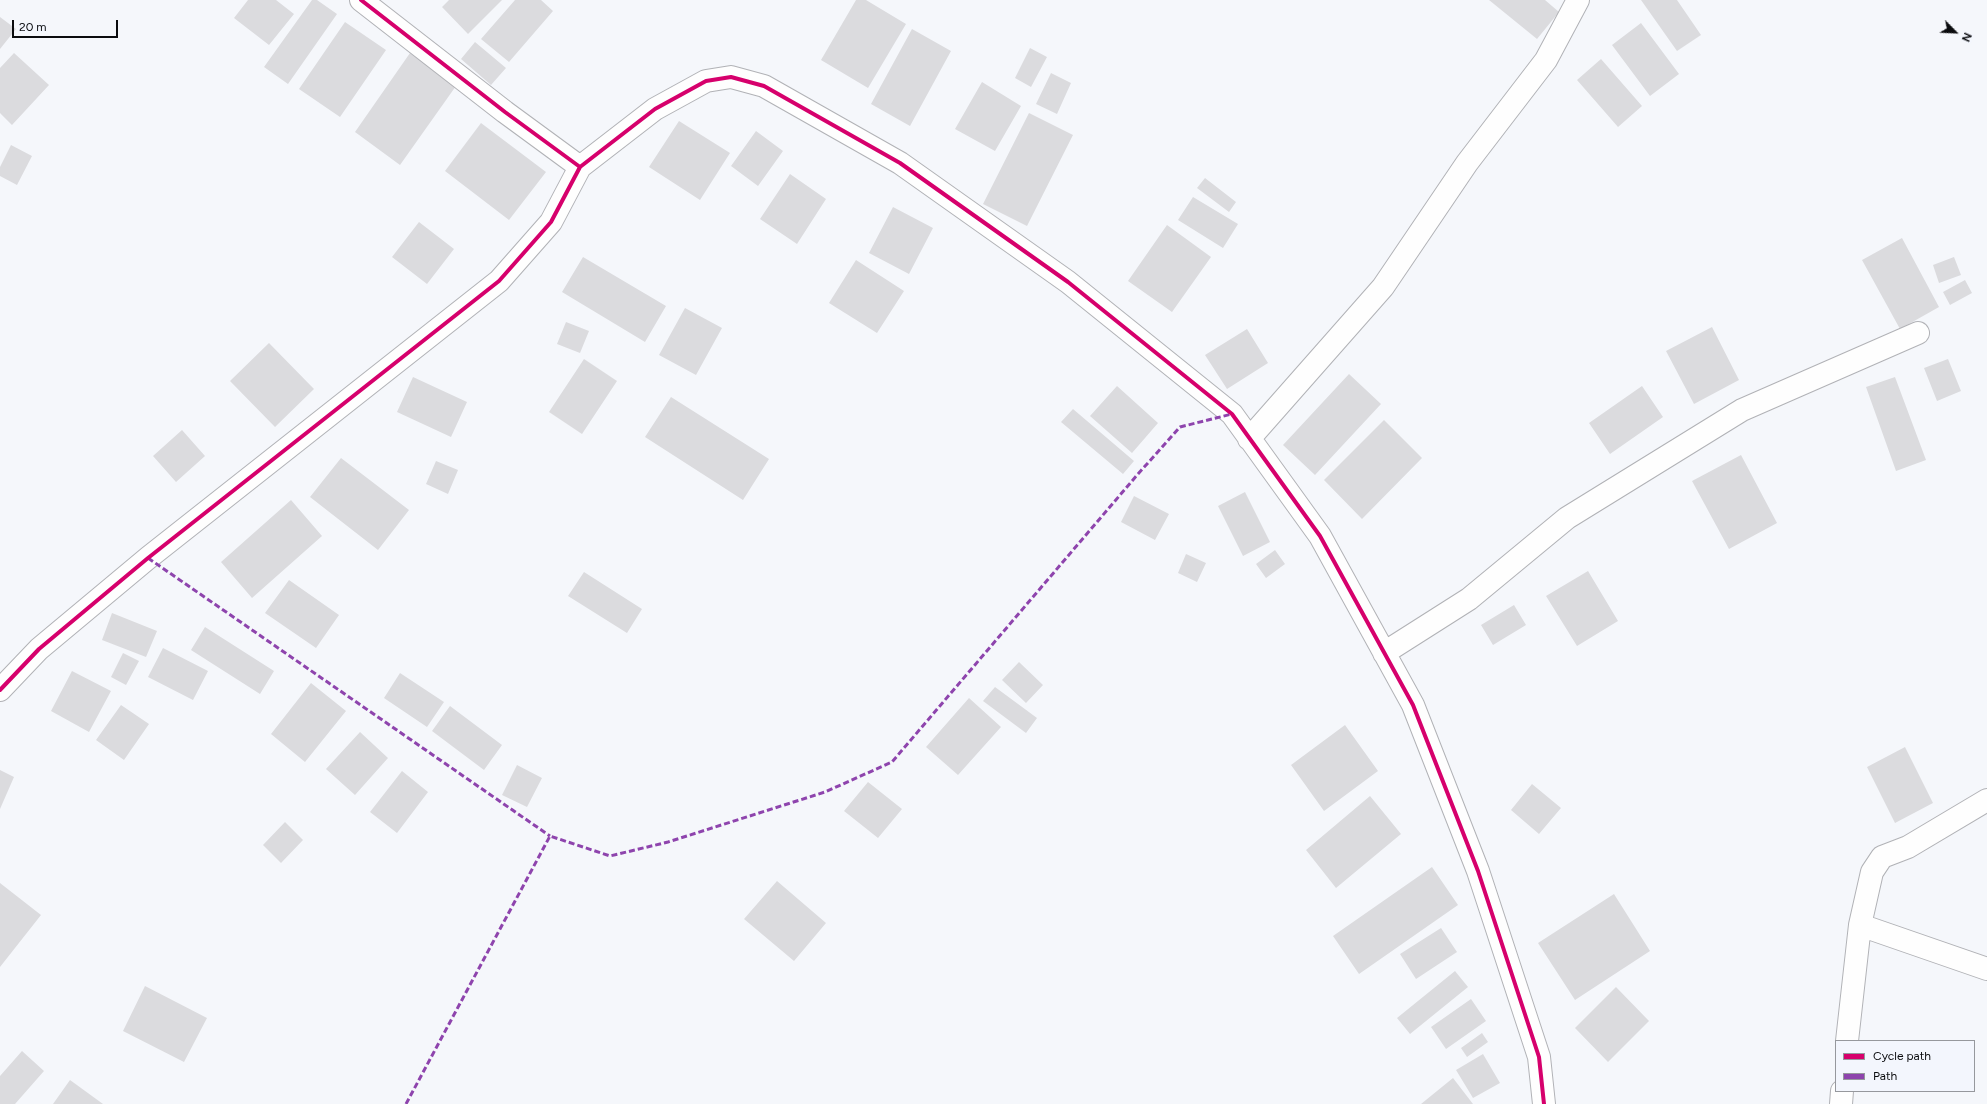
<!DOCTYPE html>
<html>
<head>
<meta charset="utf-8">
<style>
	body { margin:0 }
	#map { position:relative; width:1987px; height:1104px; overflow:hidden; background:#f5f7fb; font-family:Figtree,sans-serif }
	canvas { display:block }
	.legend { position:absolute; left:1835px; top:1040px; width:140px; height:52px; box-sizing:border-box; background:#f3f6fd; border:1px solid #96989d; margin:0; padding:5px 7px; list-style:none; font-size:12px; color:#0b0c0e }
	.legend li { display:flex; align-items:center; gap:8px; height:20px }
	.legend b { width:20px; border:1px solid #96989d }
	.north { position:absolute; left:1935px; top:12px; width:40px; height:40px; -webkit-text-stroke:3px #f3f6fd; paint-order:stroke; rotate:114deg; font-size:11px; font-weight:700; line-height:16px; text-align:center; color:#0b0c0e }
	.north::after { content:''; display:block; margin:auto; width:14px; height:18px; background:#0b0c0e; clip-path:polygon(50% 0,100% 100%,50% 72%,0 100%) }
	.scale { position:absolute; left:12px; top:20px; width:106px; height:18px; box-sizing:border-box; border:2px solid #0b0c0e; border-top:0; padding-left:5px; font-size:12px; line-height:14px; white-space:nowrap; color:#0b0c0e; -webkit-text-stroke:3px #f3f6fd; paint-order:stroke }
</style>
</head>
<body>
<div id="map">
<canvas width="1987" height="1104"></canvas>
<ul class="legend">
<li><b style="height:5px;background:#d6006c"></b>Cycle path</li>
<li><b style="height:5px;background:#8e44ad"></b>Path</li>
</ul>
<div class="north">N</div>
<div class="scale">20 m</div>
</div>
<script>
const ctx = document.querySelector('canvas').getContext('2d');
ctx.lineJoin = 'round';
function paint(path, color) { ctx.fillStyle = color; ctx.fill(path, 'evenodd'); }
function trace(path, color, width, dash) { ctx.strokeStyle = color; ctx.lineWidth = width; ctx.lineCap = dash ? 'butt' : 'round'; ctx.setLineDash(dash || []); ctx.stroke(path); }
paint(new Path2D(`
	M248 0H276L294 14 269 45 234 18Z
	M312 0H317L337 14 288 84 264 67Z
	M449 0H502L468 34 442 7Z
	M515 0H541L553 11 509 62 481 39Z
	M856 0H866L906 24 868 88 821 60Z
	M1489 0H1545L1559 12 1537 39Z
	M1641 0H1677L1701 35 1677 51Z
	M0 17 16 29 0 49Z
	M345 22 386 50 340 117 299 89Z
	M1641 23 1679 74 1650 96 1612 45Z
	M912 29 951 51 910 126 871 104Z
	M475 42 506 68 491 85 461 59Z
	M1030 48 1047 57 1031 87 1015 78Z
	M14 53 49 85 12 125 0 113V68Z
	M410 53 456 86 400 165 355 132Z
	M1601 59 1642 106 1618 127 1577 80Z
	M1051 73 1071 83 1057 114 1036 104Z
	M982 82 1021 106 995 151 955 129Z
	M1029 113 1073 135 1027 226 983 204Z
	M679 121 730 153 700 200 649 167Z
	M481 123 546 172 509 220 445 171Z
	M756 131 783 151 758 186 731 166Z
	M11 145 32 156 17 185 0 176V167Z
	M790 174 826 199 797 244 760 219Z
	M1205 178 1236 202 1229 212 1197 188Z
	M1193 197 1238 224 1223 248 1178 220Z
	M893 207 933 228 909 274 869 253Z
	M419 222 454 249 427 284 392 257Z
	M1167 225 1211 257 1172 312 1128 281Z
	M1902 238 1939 307 1900 329 1862 260Z
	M583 257 666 306 645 342 562 292Z
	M1954 257 1961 275 1939 283 1933 265Z
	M856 260 904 291 877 333 829 303Z
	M1965 280 1972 293 1950 305 1943 292Z
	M685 308 722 328 696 375 659 355Z
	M566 322 589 331 580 353 557 344Z
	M1712 327 1739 380 1694 404 1666 351Z
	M1247 329 1268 363 1227 389 1205 355Z
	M269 343 314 389 275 427 230 381Z
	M584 359 617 381 582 434 549 412Z
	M1948 359 1961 391 1937 401 1924 368Z
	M1349 374 1381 404 1315 475 1283 445Z
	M413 377 467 402 451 437 397 412Z
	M1895 377 1926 460 1896 471 1866 387Z
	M1117 386 1158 423 1132 453 1090 416Z
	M1642 386 1663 417 1610 454 1589 423Z
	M671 397 769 459 743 500 645 437Z
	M1073 409 1134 461 1123 474 1061 422Z
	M1384 420 1422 458 1362 519 1324 480Z
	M182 430 205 456 176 482 153 456Z
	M1741 455 1777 523 1729 549 1692 481Z
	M341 458 409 510 378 550 310 497Z
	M436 461 458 470 448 494 426 484Z
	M1245 492 1270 542 1243 556 1218 506Z
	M1134 496 1169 514 1155 540 1121 522Z
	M291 500 322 536 252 598 221 562Z
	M1275 550 1285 564 1266 578 1256 564Z
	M1186 554 1206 563 1197 582 1178 573Z
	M1588 571 1618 621 1577 646 1546 596Z
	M584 572 642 609 627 633 568 596Z
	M289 580 339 615 316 648 265 613Z
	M1514 605 1526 625 1493 645 1481 625Z
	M112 613 157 631 146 657 102 640Z
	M205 627 274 671 260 694 191 650Z
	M163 648 208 671 193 700 148 677Z
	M123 653 139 661 126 685 111 677Z
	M1019 662 1043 685 1026 703 1002 680Z
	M72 671 111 691 89 732 51 711Z
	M400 673 444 702 427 727 384 698Z
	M311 683 346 711 305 762 271 734Z
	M995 687 1037 718 1026 733 983 701Z
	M969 698 1001 727 958 775 926 747Z
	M121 705 149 724 124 760 96 740Z
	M450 706 502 745 484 770 432 731Z
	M1345 725 1378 771 1324 811 1291 765Z
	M360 732 388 758 355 795 326 769Z
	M1905 747 1933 803 1895 823 1867 767Z
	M517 765 542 778 527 807 502 795Z
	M0 770 14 777 0 809Z
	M402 771 428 792 397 833 370 812Z
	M868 782 902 809 878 838 844 811Z
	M1532 784 1561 808 1539 834 1511 810Z
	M1370 796 1401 834 1336 888 1306 850Z
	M285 822 303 840 281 863 263 845Z
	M1432 867 1458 905 1359 974 1333 936Z
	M777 881 826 923 794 961 744 919Z
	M0 883 41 915 0 967Z
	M1614 894 1650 951 1575 1000 1538 943Z
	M1441 928 1457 952 1416 979 1400 954Z
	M1455 971 1468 987 1410 1034 1397 1018Z
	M145 986 207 1018 184 1062 123 1031Z
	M1616 987 1649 1021 1608 1062 1575 1028Z
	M1471 999 1486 1021 1446 1049 1431 1027Z
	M1482 1033 1488 1042 1467 1057 1461 1048Z
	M22 1051 44 1071 15 1104H0V1076Z
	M1483 1054 1500 1083 1473 1098 1456 1070Z
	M1453 1078 1473 1104H1421Z
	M70 1080 103 1104H53Z`), '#dbdbde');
const street = new Path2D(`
	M361 0 505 112 580 167 655 109 706 81 731 77 764 86 900 163 1068 282 1232 414 1320 536 1413 705 1478 871 1539 1057 1544 1104
	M1249 439 1383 287 1467 163 1546 60 1578 0
	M1384 653 1469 599 1567 518 1742 410 1918 333
	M0 690 39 649 148 558 499 281 551 222 580 167
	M1860 925 1987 969
	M1847 1041 1860 925 1872 872 1882 857 1908 847 1987 800
	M1841 1104 1842 1091`);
trace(street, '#b1b2b6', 24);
trace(street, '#fefefe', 22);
trace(new Path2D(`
	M148 558 550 836
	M406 1104 550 836 610 856 668 842 825 792 892 762 1138 474 1180 427 1232 414`), '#8e44ad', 3, [6, 3]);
trace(new Path2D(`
	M361 0 505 112 580 167 655 109 706 81 731 77 764 86 900 163 1068 282 1232 414 1320 536 1413 705 1478 871 1539 1057 1544 1104
	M0 690 39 649 148 558 499 281 551 222 580 167`), '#d6006c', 4);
</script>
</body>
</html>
